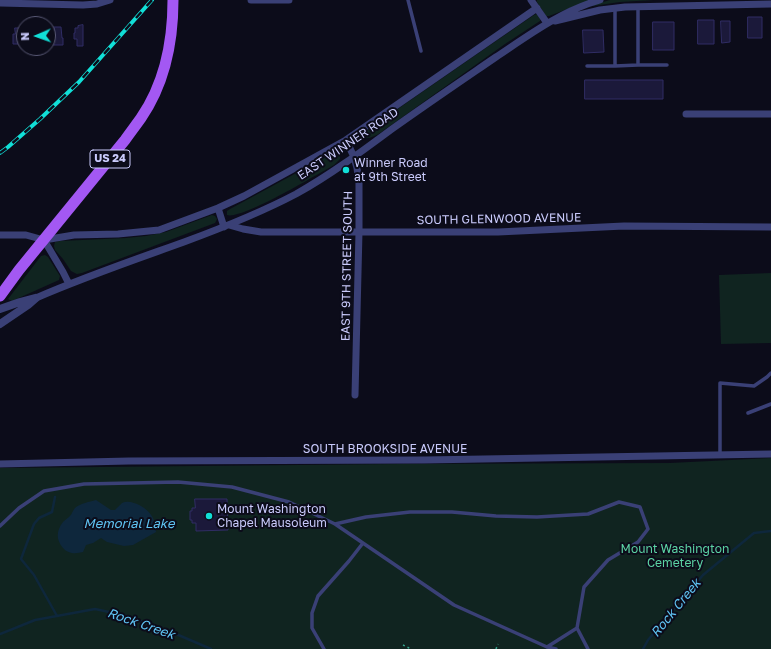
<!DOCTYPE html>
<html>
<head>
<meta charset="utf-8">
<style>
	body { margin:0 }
	#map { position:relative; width:771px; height:649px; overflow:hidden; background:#0c0c1a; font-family:"Golos Text",sans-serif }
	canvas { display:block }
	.north { position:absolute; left:16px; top:16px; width:40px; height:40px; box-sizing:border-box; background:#0c0c1a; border:1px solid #585874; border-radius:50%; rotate:268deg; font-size:11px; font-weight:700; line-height:16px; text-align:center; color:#c9cafb }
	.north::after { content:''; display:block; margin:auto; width:14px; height:18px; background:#11dfd7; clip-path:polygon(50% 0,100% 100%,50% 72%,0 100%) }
</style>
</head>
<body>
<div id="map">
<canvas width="771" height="649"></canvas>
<div class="north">N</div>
</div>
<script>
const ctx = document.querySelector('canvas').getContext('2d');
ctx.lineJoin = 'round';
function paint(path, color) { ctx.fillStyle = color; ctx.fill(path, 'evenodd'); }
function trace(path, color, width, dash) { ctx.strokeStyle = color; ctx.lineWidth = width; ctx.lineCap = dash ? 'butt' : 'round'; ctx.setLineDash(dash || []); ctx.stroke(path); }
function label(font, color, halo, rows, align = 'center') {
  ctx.font = font + ' "Golos Text",sans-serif'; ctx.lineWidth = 4; ctx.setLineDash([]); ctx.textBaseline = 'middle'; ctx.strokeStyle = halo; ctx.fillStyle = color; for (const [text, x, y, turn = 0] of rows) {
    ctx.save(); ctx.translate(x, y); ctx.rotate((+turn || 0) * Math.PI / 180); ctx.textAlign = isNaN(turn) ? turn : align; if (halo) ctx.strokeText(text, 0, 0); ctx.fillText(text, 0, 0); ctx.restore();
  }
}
paint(new Path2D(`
	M537 0H591L549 16H546L537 2Z
	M610 0H654L620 2 593 6V5Z
	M537 14 540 19V21L505 44 380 133C375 136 370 139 364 138L363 137V134L366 131 483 50 534 15Z
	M335 152H338L340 156V159L334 165C316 175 242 220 227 215V211L230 209Z
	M212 215 215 216 217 219 215 223 82 273 77 274 71 271 63 259 55 250 54 246 55 242 60 241 126 238 146 236 166 232Z
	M45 255 48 257 60 276 59 280 12 301 8 299 41 256Z
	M771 273V343L721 344 719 275Z
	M771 458V649H0V468L397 464 670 463Z`), '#102420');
paint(new Path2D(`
	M96 500 111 510H115C117 508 120 505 122 503 126 501 130 502 134 503 147 507 157 518 156 532L133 545 124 546 107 542 101 538 93 543 86 545 83 552C76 554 68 554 63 548 56 540 56 531 63 522 65 520 68 518 70 516 72 514 73 510 75 508 81 503 89 502 96 500Z`), '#0e273c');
trace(new Path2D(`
	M55 497 52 512 39 518 34 524 21 559 34 575 57 616
	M0 634 35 620 95 609 123 615 169 631 211 649
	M643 649 648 640 703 575 754 533 771 531`), '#0e273c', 2.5);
const building = new Path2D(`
	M748 17H762V38H748Z
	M698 20H714V44H698Z
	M721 21H730V42L722 43Z
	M653 22H674V50H653Z
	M83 25V46H77V39H74V33H75V28H78V26Z
	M54 27H61L62 38H63V45H50V29H54Z
	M15 28H23V39L24 38V44H13V34H15Z
	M583 30H603L604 52 584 53Z
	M585 80H663V99H585Z
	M195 499H227L228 530 196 531V523H192V520H190V511H192V508H195Z`);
paint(building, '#1b193a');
trace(building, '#302d64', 1);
trace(new Path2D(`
	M403 645 411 649
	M496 649 498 644`), '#35a38d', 1.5, [2, 3]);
trace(new Path2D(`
	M408 0 421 51
	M615 8V66L638 65V7
	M638 65H667
	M587 66H615
	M748 413 771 404
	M720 455V383L754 386 767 377 771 373
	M335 524 366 517 410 512H452L496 516 537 517 588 514 619 502 640 507 648 529 638 542 608 560 584 587 577 628
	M0 526 19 508 44 491 84 484 178 482 232 487 289 502 335 524 454 605 547 647 577 628 588 649
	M547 647 556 649
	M324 649 312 628V613L318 596 349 561 363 543`), '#3a4076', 3.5);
trace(new Path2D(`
	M251 0H289
	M531 0 547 23
	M0 3 83 5 97 4 110 0
	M555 21 600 10 625 7 771 4
	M686 114H771
	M346 140 354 157 357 168 359 183V232L355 395
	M218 208 224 227
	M229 225 243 229 261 232H498L624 226 771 227
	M0 235H26L44 240 63 272 69 284
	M44 240 74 235 118 234 159 230 218 208 244 196 346 140 537 8
	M36 298C84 277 134 260 184 242 222 228 260 213 296 194 330 175 361 152 392 129 427 104 461 81 496 57 529 35 561 11 600 0
	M0 464 129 461 425 460 771 454`), '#3a4076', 7);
trace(new Path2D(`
	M0 309 20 302 35 298
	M0 324 28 305 36 298`), '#3a4076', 8);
trace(new Path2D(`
	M0 296 19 270 125 140C130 133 136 125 141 118 165 83 173 42 173 0`), '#a358f3', 11);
const rail = new Path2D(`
	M0 153 8 147 40 119 79 82 152 0`);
trace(rail, '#11dfd7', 4);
trace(rail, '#0c0c1a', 2.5, [8]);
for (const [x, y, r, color] of [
	[346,170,4,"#11dfd7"],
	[209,516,4,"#11dfd7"]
]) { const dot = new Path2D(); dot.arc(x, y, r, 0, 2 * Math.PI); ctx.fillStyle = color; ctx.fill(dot); trace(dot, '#0c0c1a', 1.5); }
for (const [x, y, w] of [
	[110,159,40]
]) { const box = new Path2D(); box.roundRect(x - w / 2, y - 9, w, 18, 3); ctx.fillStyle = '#0c0c1a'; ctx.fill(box); trace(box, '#c9cafb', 1); }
label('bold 11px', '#c9cafb', null, [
	["US 24",110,159]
]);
label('12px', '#c9cafb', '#0c0c1a', [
	["EAST WINNER ROAD",348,144,-34],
	["SOUTH GLENWOOD AVENUE",499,219,-1],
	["EAST 9TH STREET SOUTH",347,266,-89],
	["SOUTH BROOKSIDE AVENUE",385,449]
]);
label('12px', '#c9cafb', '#0c0c1a', [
	["Winner Road",354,163],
	["at 9th Street",354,177],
	["Mount Washington",217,509],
	["Chapel Mausoleum",217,523]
], 'left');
label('12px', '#5cd4a5', '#0c0c1a', [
	["Mount Washington",675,549],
	["Cemetery",675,563]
]);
label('italic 13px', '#5fc3f3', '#0c0c1a', [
	["Memorial Lake",129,524],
	["Rock Creek",676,608,-51],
	["Rock Creek",141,624,19]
]);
</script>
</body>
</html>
